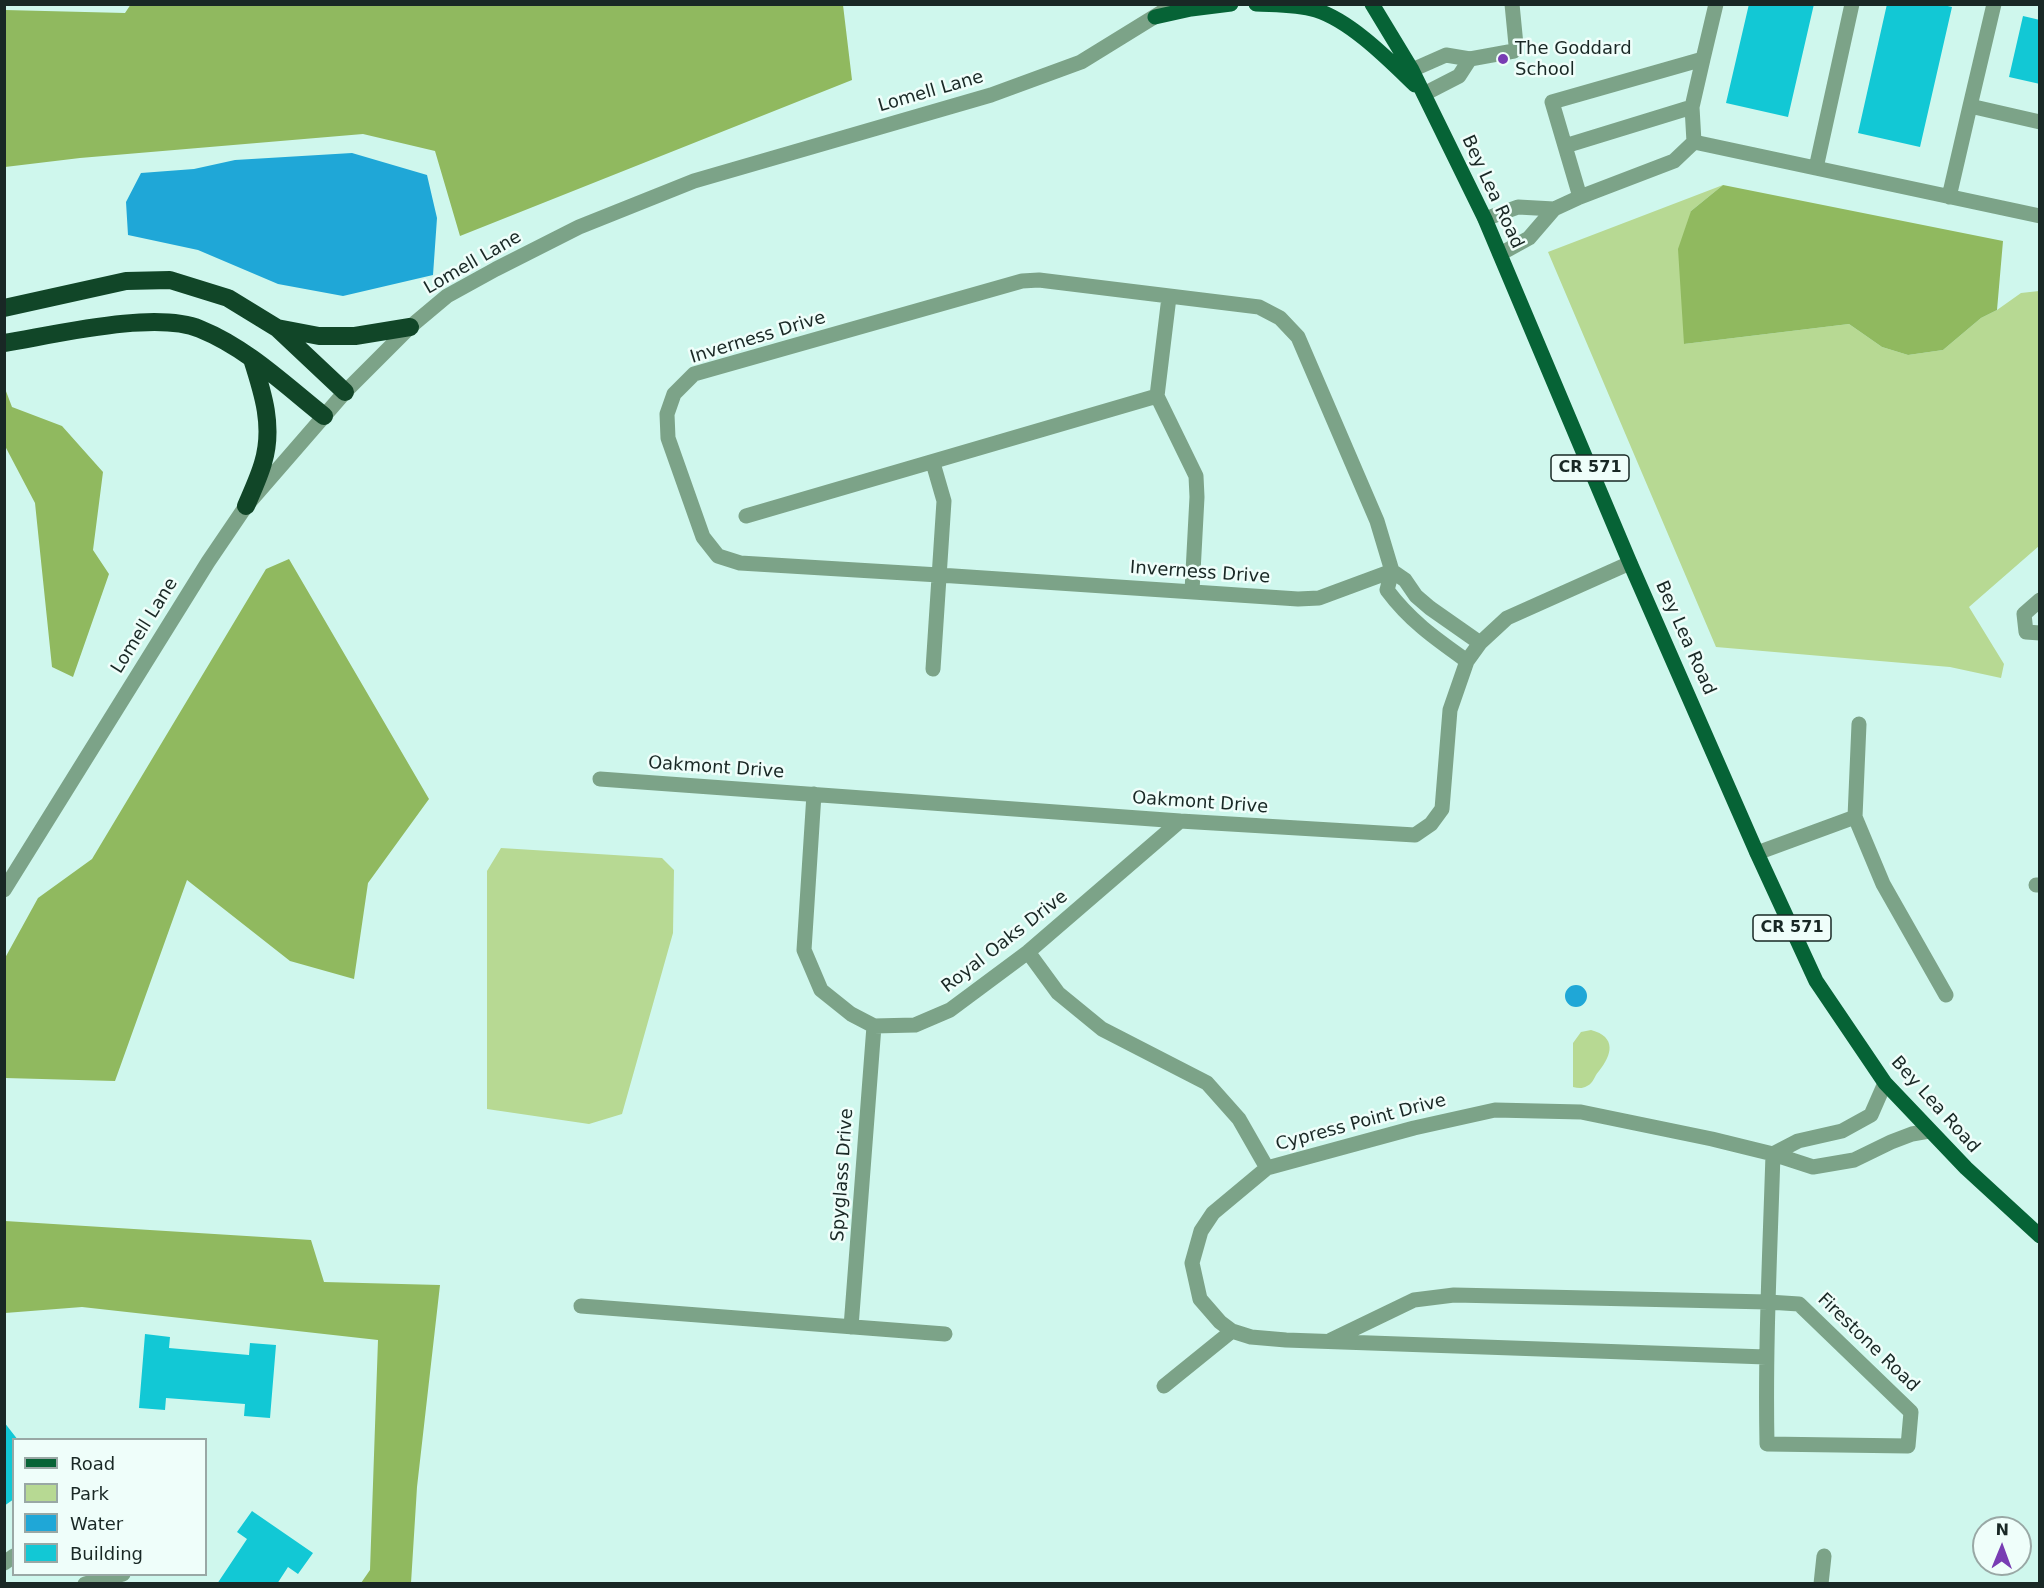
<!DOCTYPE html>
<html>
<head>
<meta charset="utf-8">
<style>
	body { margin:0 }
	#map { position:relative; width:2044px; height:1588px; overflow:hidden; background:#cff7ed; font-family:"DejaVu Sans",sans-serif }
	canvas { display:block }
	.frame { position:absolute; inset:0; border:6px solid #192825; pointer-events:none }
	.legend { position:absolute; left:12px; top:1438px; width:195px; height:138px; box-sizing:border-box; background:#effefa; border:2px solid #99a8a5; margin:0; padding:8px 10px; list-style:none; font-size:18px; color:#192825 }
	.legend li { display:flex; align-items:center; gap:12px; height:30px }
	.legend b { width:30px; border:2px solid #99a8a5 }
	.north { position:absolute; left:1972px; top:1516px; width:60px; height:60px; box-sizing:border-box; background:#effefa; border:2px solid #99a8a5; border-radius:50%; rotate:1deg; font-size:16px; font-weight:700; line-height:24px; text-align:center; color:#192825 }
	.north::after { content:''; display:block; margin:auto; width:21px; height:27px; background:#783db3; clip-path:polygon(50% 0,100% 100%,50% 72%,0 100%) }
</style>
</head>
<body>
<div id="map">
<canvas width="2044" height="1588"></canvas>
<div class="frame"></div>
<ul class="legend">
<li><b style="height:8px;background:#066336"></b>Road</li>
<li><b style="height:16px;background:#b7d993"></b>Park</li>
<li><b style="height:16px;background:#1fa7d7"></b>Water</li>
<li><b style="height:16px;background:#12c8d5"></b>Building</li>
</ul>
<div class="north">N</div>
</div>
<script>
const ctx = document.querySelector('canvas').getContext('2d');
ctx.lineJoin = 'round';
function paint(path, color) { ctx.fillStyle = color; ctx.fill(path, 'evenodd'); }
function trace(path, color, width, dash) { ctx.strokeStyle = color; ctx.lineWidth = width; ctx.lineCap = dash ? 'butt' : 'round'; ctx.setLineDash(dash || []); ctx.stroke(path); }
function label(font, color, halo, rows, align = 'center') {
  ctx.font = font + ' "DejaVu Sans",sans-serif'; ctx.lineWidth = 5; ctx.setLineDash([]); ctx.textBaseline = 'middle'; ctx.strokeStyle = halo; ctx.fillStyle = color; for (const [text, x, y, turn = 0] of rows) {
    ctx.save(); ctx.translate(x, y); ctx.rotate((+turn || 0) * Math.PI / 180); ctx.textAlign = isNaN(turn) ? turn : align; if (halo) ctx.strokeText(text, 0, 0); ctx.fillText(text, 0, 0); ctx.restore();
  }
}
paint(new Path2D(`
	M1723 185 1691 211 1684 344 1849 324 1882 347 1908 355 1943 350 1981 318 1997 310 2021 293 2039 291V546L1969 607 2004 664 2001 678 1950 667 1716 647 1548 252Z
	M501 848 662 858 674 870 673 933 622 1114 589 1124 487 1109V871Z
	M1591 1030C1617 1037 1612 1055 1599 1071 1594 1076 1594 1083 1587 1086 1582 1089 1578 1088 1573 1087V1043L1581 1032Z`), '#b7d993');
paint(new Path2D(`
	M131 4 843 5 852 80 460 236 435 151 363 134 80 158 5 167V10L125 13Z
	M1723 185 2003 241 1997 310 1981 318 1943 350 1908 355 1882 347 1849 324 1684 344 1678 249 1691 211Z
	M4 386 12 407 62 426 103 472 93 550 109 574 73 677 52 667 35 503 5 446Z
	M289 559 429 799 368 883 354 979 290 961 187 880 115 1081 5 1078V958L38 898 92 859 266 569Z
	M5 1221 311 1240 324 1282 440 1285 417 1487 411 1583H361L370 1570 378 1340 82 1307 5 1313Z`), '#90b95f');
paint(new Path2D(`
	M352 153 427 175 437 218 433 275 343 296 278 284 198 250 128 235 126 202 141 173 194 169 235 160Z
	M1565 996a11 11 0 1 1 22 0a11 11 0 1 1-22 0Z`), '#1fa7d7');
paint(new Path2D(`
	M1749 4H1814L1788 117 1726 103Z
	M1887 4H1939L1952 7 1920 147 1858 133Z
	M2023 16 2040 20V84L2009 77Z
	M145 1334 170 1337 169 1348 249 1355 250 1343 276 1345 270 1418 244 1416 245 1404 166 1398 165 1410 139 1408Z
	M4 1422 18 1440H14V1499L4 1506Z
	M252 1511 313 1553 298 1574 288 1567 277 1584H217L247 1539 237 1532Z`), '#12c8d5');
trace(new Path2D(`
	M1412 70 1446 55 1470 59 1514 51 1516 45 1512 4
	M1424 94 1459 76 1470 59
	M1970 106 1994 4
	M1694 142 1692 107 1703 59
	M1565 146 1692 107
	M1816 168 1852 4
	M1580 197 1552 102 1703 59 1716 4
	M1949 197 1970 106 2040 122
	M1485 219 1518 207 1554 209
	M1500 254 1529 238 1554 209 1580 197 1674 161 1694 142 2040 216
	M1039 280 1259 307 1280 318 1298 337 1377 521 1392 571 1319 598 1298 599 939 575 740 563 718 556 703 537 668 438 667 414 674 394 694 374 1022 281Z
	M1169 297 1157 396 1196 476 1197 497 1192 591
	M746 516 1157 396
	M2040 600 2024 614 2026 632 2040 633
	M1467 661C1436 639 1410 621 1387 590L1392 571 1405 580 1416 596 1430 608 1480 643
	M933 669 944 501 933 463
	M600 779 1180 821 1415 835 1431 824 1442 809 1450 710 1467 661 1480 643 1507 618 1630 563
	M814 794 804 950 821 990 851 1014 874 1026 915 1025 950 1010 1028 952 1180 821
	M1855 817 1859 724
	M1757 853 1855 817 1883 884 1946 995
	M2036 885H2040
	M4 890 208 562 246 506 345 392 410 327 447 296 496 269 579 227 694 181 991 95 1081 62 1175 4
	M1028 952 1058 993 1102 1029 1207 1083 1239 1119 1267 1168
	M1773 1154 1798 1141 1842 1131 1871 1115 1885 1083
	M581 1306 945 1334
	M851 1327 874 1026
	M1331 1340 1414 1300 1454 1295 1768 1302 1799 1304 1911 1412 1908 1446 1767 1444C1765 1347 1770 1251 1773 1154
	M1766 1357 1286 1340 1251 1337 1232 1331 1220 1322 1200 1299 1192 1263 1201 1231 1213 1213 1267 1168 1414 1128 1495 1110 1581 1112 1712 1139 1773 1154 1813 1167 1854 1160 1891 1142 1912 1134 1929 1131
	M1164 1386 1232 1331
	M4 1563 14 1556
	M85 1584 123 1574
	M1821 1584 1824 1556`), '#7ca388', 15);
trace(new Path2D(`
	M1256 4C1276 5 1296 4 1316 10 1351 21 1389 60 1415 85
	M1372 4 1412 70 1485 219 1630 563 1757 853 1816 981 1885 1083 1966 1168 2040 1236
	M1155 17 1191 9 1231 4`), '#066336', 15);
trace(new Path2D(`
	M4 308 126 281 170 280 228 298 277 328 345 392
	M277 328 319 336H355L410 327
	M4 343C54 335 155 310 200 329 247 348 285 385 324 416
	M246 506C252 492 259 477 263 463 274 427 263 393 252 359`), '#114628', 18);
for (const [x, y, r, color] of [
	[1503,59,6,"#783db3"]
]) { const dot = new Path2D(); dot.arc(x, y, r, 0, 2 * Math.PI); ctx.fillStyle = color; ctx.fill(dot); trace(dot, '#effefa', 2); }
for (const [x, y, w] of [
	[1590,468,78],
	[1792,928,78]
]) { const box = new Path2D(); box.roundRect(x - w / 2, y - 13, w, 26, 4.5); ctx.fillStyle = '#effefa'; ctx.fill(box); trace(box, '#192825', 1.5); }
label('bold 16px', '#192825', null, [
	["CR 571",1590,468],
	["CR 571",1792,928]
]);
label('18px', '#192825', '#effefa', [
	["The Goddard",1515,49],
	["School",1515,70]
], 'left');
label('18px', '#192825', '#effefa', [
	["Lomell Lane",931,92,-16],
	["Bey Lea Road",1492,192,65],
	["Lomell Lane",473,263,-30],
	["Inverness Drive",758,338,-17],
	["Inverness Drive",1200,573,4],
	["Lomell Lane",145,626,-58],
	["Bey Lea Road",1685,638,66],
	["Oakmont Drive",716,768,4],
	["Oakmont Drive",1200,803,4],
	["Royal Oaks Drive",1005,942,-38],
	["Bey Lea Road",1935,1105,48],
	["Cypress Point Drive",1361,1123,-15],
	["Spyglass Drive",843,1175,-86],
	["Firestone Road",1868,1343,44]
]);
</script>
</body>
</html>
